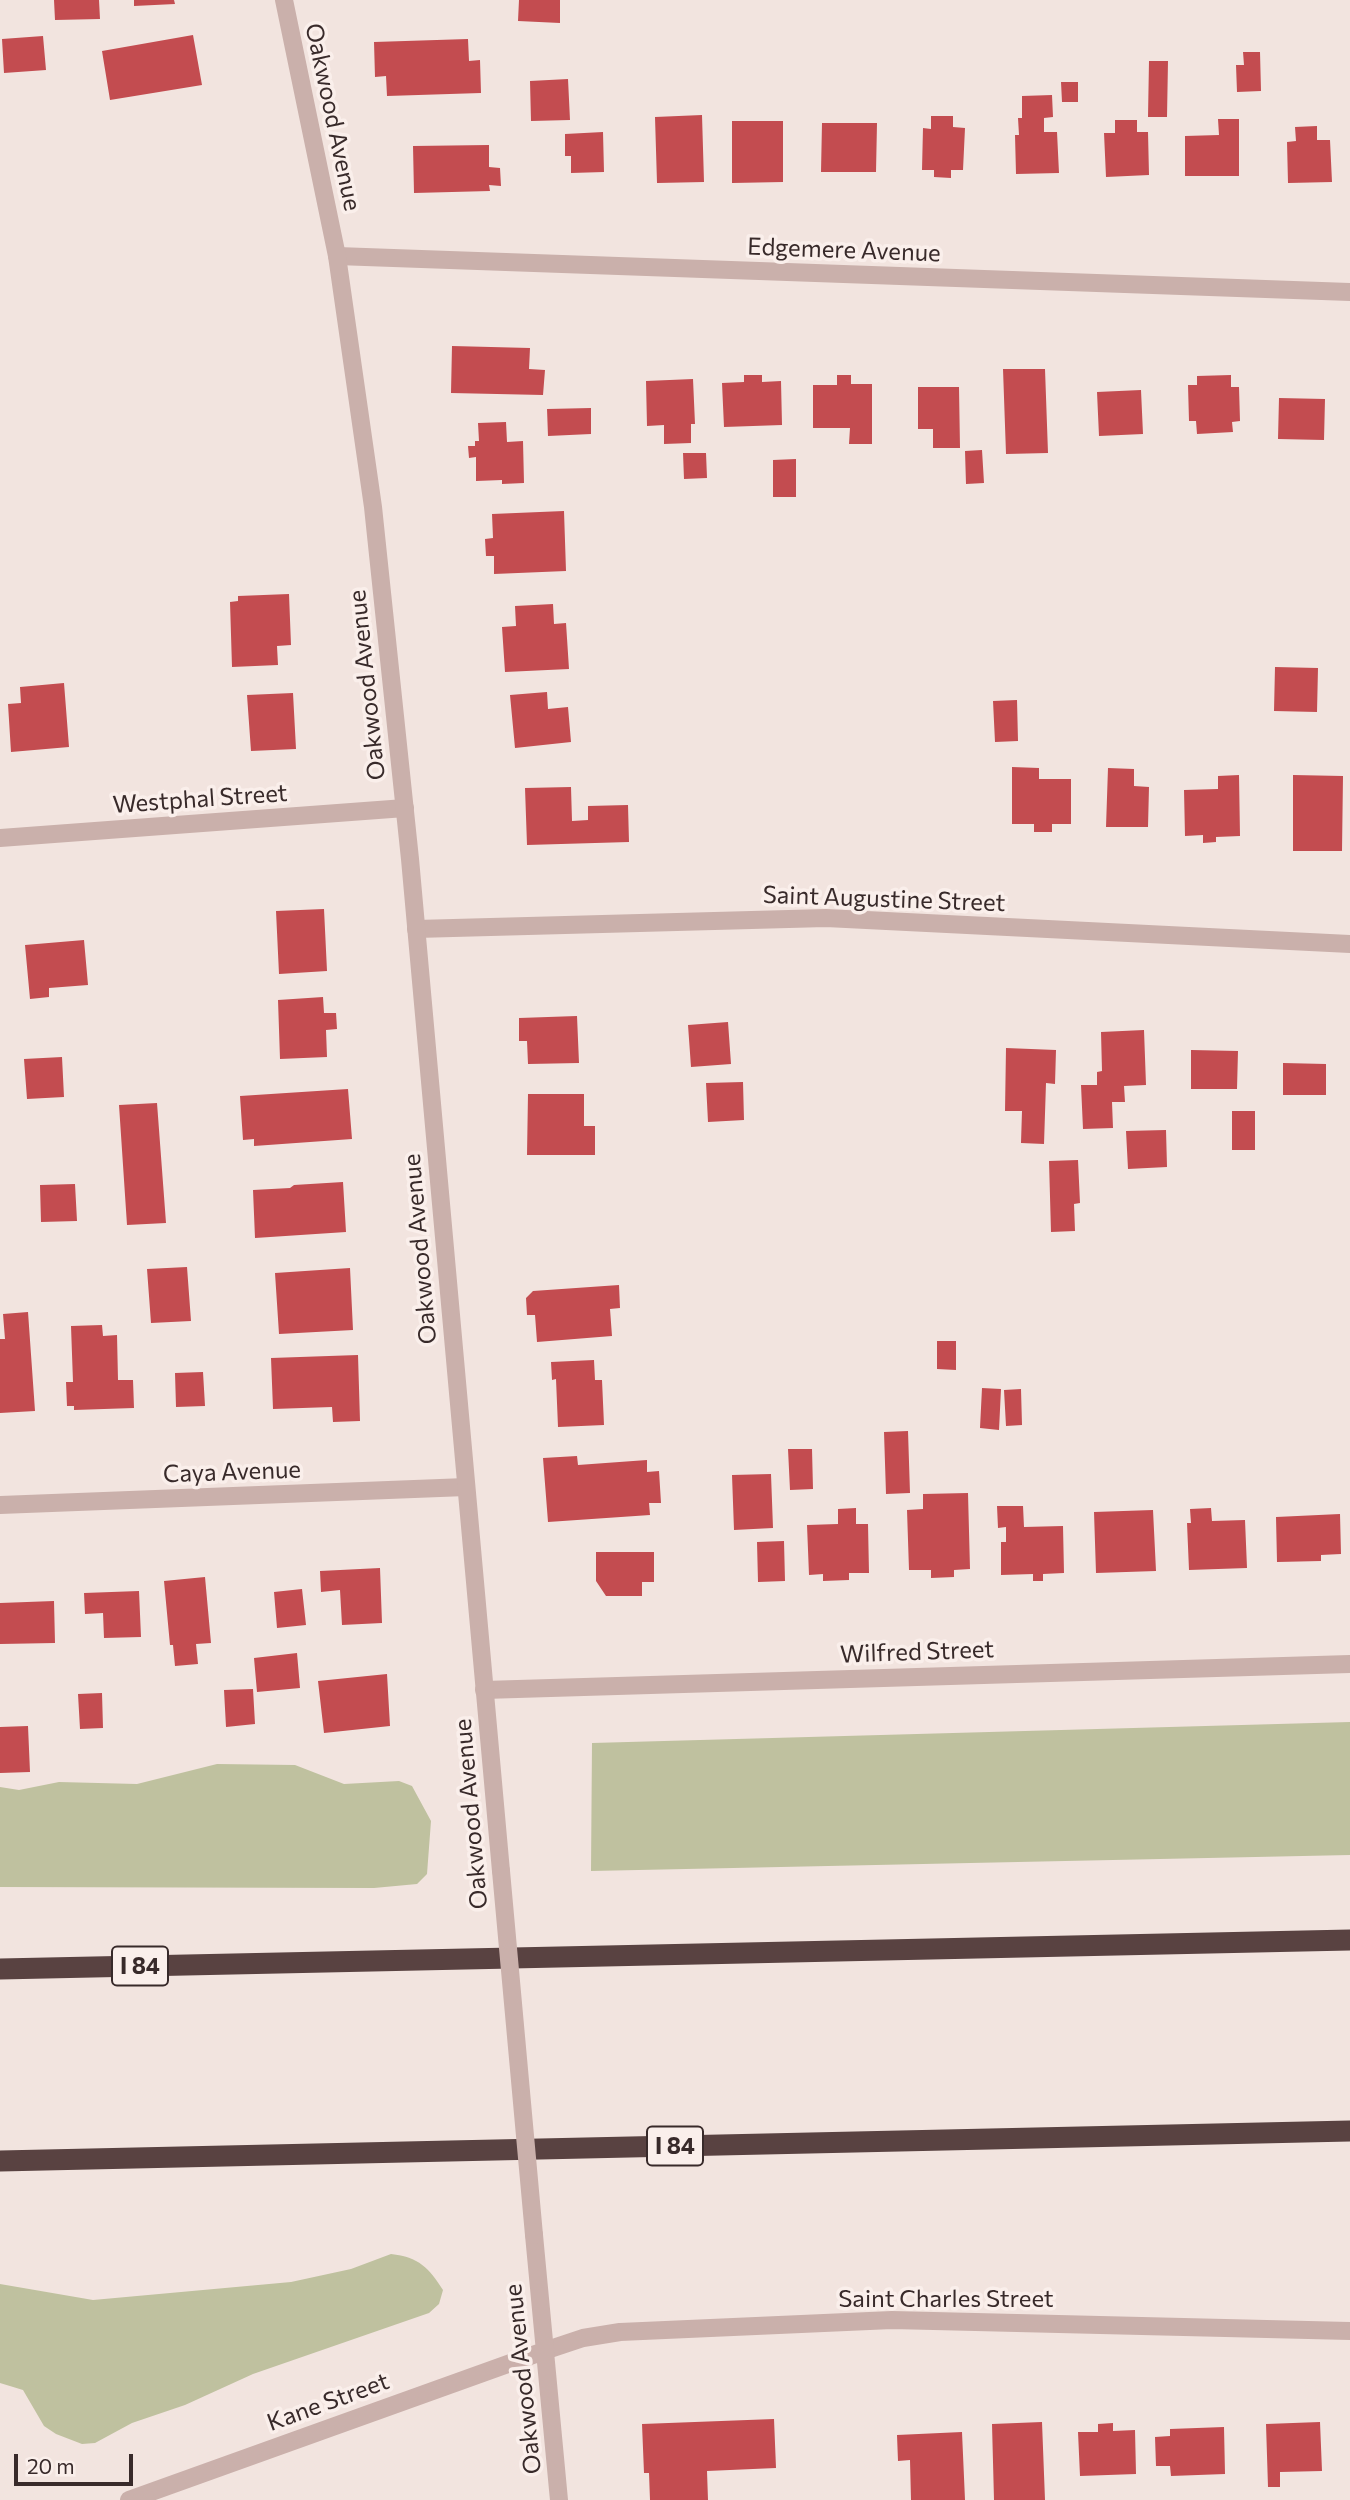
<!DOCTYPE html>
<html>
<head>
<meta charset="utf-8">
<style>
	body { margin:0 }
	#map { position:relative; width:1350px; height:2500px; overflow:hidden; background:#f2e4df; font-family:Commissioner,sans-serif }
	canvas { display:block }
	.scale { position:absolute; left:14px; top:2454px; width:119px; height:32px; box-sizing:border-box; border:4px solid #382a2a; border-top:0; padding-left:9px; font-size:21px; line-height:24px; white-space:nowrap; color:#382a2a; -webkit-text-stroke:5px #faefeb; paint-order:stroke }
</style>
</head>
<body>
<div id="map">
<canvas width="1350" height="2500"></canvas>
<div class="scale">20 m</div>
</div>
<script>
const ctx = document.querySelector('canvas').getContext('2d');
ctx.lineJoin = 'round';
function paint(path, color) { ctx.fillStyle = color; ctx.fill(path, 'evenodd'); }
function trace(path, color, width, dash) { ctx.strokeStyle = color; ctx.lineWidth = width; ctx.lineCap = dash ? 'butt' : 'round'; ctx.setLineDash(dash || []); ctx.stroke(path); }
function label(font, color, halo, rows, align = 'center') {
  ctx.font = font + ' Commissioner,sans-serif'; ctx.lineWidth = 7; ctx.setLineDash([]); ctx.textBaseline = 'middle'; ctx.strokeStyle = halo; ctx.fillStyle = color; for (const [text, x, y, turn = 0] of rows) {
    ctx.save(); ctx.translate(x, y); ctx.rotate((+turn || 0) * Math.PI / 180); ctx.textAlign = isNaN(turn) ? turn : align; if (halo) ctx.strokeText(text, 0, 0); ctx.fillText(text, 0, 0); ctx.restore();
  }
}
paint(new Path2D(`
	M1350 1722V1855L591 1871 592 1743Z
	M217 1764 295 1765 344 1784 399 1781 412 1786 431 1821 427 1874 417 1884 374 1888 0 1887V1787L19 1790 59 1782 137 1784Z
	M391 2254C419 2257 429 2268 443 2290L439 2304 429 2313 253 2374 185 2405 132 2423 95 2443 82 2444 56 2434 44 2426 23 2390 0 2383V2284L93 2300 291 2282 351 2269Z`), '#bfc19f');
paint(new Path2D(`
	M54 0H99L100 19 55 20Z
	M134 0H174L175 4 134 6Z
	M519 0H560V23L518 21Z
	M193 35 202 85 110 100 102 51Z
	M43 36 46 70 4 73 2 39Z
	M468 39 469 61 480 60 481 93 387 96 386 76 375 77 374 42Z
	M1243 52H1260L1261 91 1237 92 1236 65H1244Z
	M1149 61H1168L1167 117H1148Z
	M568 79 570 120 531 121 530 81Z
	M1061 82H1078V102H1062Z
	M1052 95 1053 117 1044 118V132H1057L1059 173 1016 174 1015 135H1019L1018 118H1022V96Z
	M702 115 704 182 657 183 655 117Z
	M931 116H953V127L965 128 963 170H951V178L934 177V170H922L923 128 931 129Z
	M1218 119H1239V176H1185V136L1219 135Z
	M1115 120H1137V132H1148L1149 175 1106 177 1104 133H1115Z
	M732 121H783V182L732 183Z
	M822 123H877L876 172H821Z
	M1317 126V140H1330L1332 182 1288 183 1287 142 1296 141 1295 127Z
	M603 132 604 172 571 173V156H565V134Z
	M489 145V167L500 168 501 186 489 185 490 191 414 193 413 146Z
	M452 346 530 348 529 369 545 370 543 395 451 393Z
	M1003 369H1045L1048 453 1006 454Z
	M744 375H762V382L781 381 782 425 724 427 722 383 744 382Z
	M837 375H851V384H872V444H849L850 428H813V385H837Z
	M1231 375V387H1239L1240 421 1232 422 1233 432 1197 434 1196 421H1189L1188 385H1197V376Z
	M693 379 695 424H691V443L664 444V425L647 426 646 381Z
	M918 387H959L960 448H933V429H918Z
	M1141 390 1143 434 1099 436 1097 392Z
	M1279 398 1325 399 1324 440 1278 439Z
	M591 408V434L548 436 547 409Z
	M506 422 507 442 523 441 524 483 502 484V480L476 481V457L469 458 468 446H475V441H479L478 423Z
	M982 450 984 483 966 484 965 451Z
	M683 453H706L707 478 684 479Z
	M796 459V497H773V460Z
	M564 511 566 571 494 574V556H486L485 539 493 538 492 514Z
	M289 594 291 645 277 646 278 665 232 667 230 602 238 601V596Z
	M553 604 554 624 566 623 569 669 505 672 502 627 516 626 515 606Z
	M1275 667 1318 668 1317 712 1274 711Z
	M64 683 69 747 11 752 8 704 21 703 20 687Z
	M547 692 548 709 568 707 571 742 515 748 510 695Z
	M293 693 296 749 251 751 247 695Z
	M1017 700 1018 741 995 742 993 701Z
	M1012 767 1039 768V779H1071V824H1052V832H1034V824H1012Z
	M1108 768 1134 769V786L1149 787 1148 827H1106Z
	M1239 775 1240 836 1216 837V842L1203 843V835L1185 836 1184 790 1218 789V776Z
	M1293 775 1343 776 1342 851H1293Z
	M571 787 572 821 588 820V806L628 805 629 842 527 845 525 788Z
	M324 909 327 971 279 974 276 911Z
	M84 940 88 985 49 988V997L30 999 25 945Z
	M323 997 324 1013H336L337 1029 326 1030 327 1057 280 1059 278 1000Z
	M577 1016 579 1063 528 1064 527 1041H519V1018Z
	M728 1022 731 1064 691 1067 688 1025Z
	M1144 1030 1146 1085 1124 1086 1125 1102H1112L1113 1128 1083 1129 1081 1085H1097V1072L1102 1071 1101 1032Z
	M1006 1048 1056 1050 1055 1084 1046 1083 1044 1144 1021 1143 1022 1111H1005Z
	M1191 1050 1238 1051 1237 1089H1191Z
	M62 1057 64 1097 27 1099 24 1059Z
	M1283 1063 1326 1064V1095H1283Z
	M743 1082 744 1120 708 1122 706 1083Z
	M348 1089 352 1139 254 1146V1139L243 1140 240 1096Z
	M528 1094H584V1126H595V1155H527Z
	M157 1103 166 1223 127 1225 119 1105Z
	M1232 1111H1255V1150H1232Z
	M1166 1130 1167 1167 1128 1169 1126 1131Z
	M1078 1160 1080 1203 1074 1204 1075 1231 1051 1232 1049 1161Z
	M343 1182 346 1232 255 1238 253 1190 290 1188 294 1185Z
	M75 1184 77 1221 41 1222 40 1185Z
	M187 1267 191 1321 151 1323 147 1269Z
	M350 1268 353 1330 279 1334 275 1273Z
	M619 1285 620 1308 610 1309 612 1336 537 1342 535 1315H527L526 1298 533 1291Z
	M28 1312 35 1411 0 1413V1339H5L3 1314Z
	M102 1325 103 1336 117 1335 118 1380H133L134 1408 74 1410V1406H67L66 1382H73L71 1326Z
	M937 1341H956V1370L937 1369Z
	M358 1355 360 1421 333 1422 332 1407 273 1409 271 1358Z
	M594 1360 595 1380H602L604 1425 558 1427 556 1379 552 1380 551 1362Z
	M203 1372 205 1406 176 1407 175 1373Z
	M982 1388 1001 1389 999 1430 980 1428Z
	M1021 1389 1022 1425 1006 1426 1004 1390Z
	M908 1431 910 1493 886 1494 884 1432Z
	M788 1449H812L813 1489 790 1490Z
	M577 1456 578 1465 647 1460V1472L659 1471 661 1503H649L650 1515 548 1522 543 1458Z
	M771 1474 773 1528 734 1530 732 1475Z
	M968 1493 970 1569 954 1570V1577L931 1578V1570H909L907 1510 923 1509V1494Z
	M997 1506H1023L1024 1527 1063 1526 1064 1573 1043 1574V1581H1033V1574L1001 1575V1542H1006V1527L998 1528Z
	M856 1508V1524H868L869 1573H849V1580L823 1581V1574L809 1575 807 1525 838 1524V1509Z
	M1211 1508 1212 1521 1245 1520 1247 1568 1189 1570 1187 1523H1191L1190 1509Z
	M1153 1510 1156 1571 1096 1573 1094 1512Z
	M1340 1514 1341 1554 1321 1555V1561L1277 1562 1276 1517Z
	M784 1541 785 1581 758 1582 757 1542Z
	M596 1552H654V1582H642V1596H606L596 1581Z
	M380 1568 382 1623 342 1625 340 1590 321 1592 320 1571Z
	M205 1577 211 1643 196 1644 198 1664 175 1666 173 1645H170L164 1581Z
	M302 1589 306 1625 277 1628 274 1592Z
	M139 1591 141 1637 104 1638 103 1613 85 1614 84 1593Z
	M54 1601 55 1643 0 1644V1603Z
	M297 1653 300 1688 257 1692 254 1658Z
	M387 1674 390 1726 324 1733 318 1681Z
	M253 1689 255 1724 226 1727 224 1690Z
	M102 1693 103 1728 80 1729 78 1694Z
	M28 1726 30 1772 0 1773V1727Z
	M774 2419 776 2468 707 2471 708 2500H650L649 2473H644L642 2424Z
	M1042 2422 1045 2500H994L992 2424Z
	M1320 2422 1322 2471 1280 2472V2487H1268L1266 2424Z
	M1113 2423V2431L1135 2430 1136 2474 1080 2476 1078 2432H1098V2424Z
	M1224 2427 1225 2474 1171 2476 1170 2466H1156L1155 2437 1170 2436V2429Z
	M962 2432 965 2500H911L910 2460 898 2461 897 2435Z`), '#c34c50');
trace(new Path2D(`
	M337 256 1350 292
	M0 838 405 808
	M416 929 826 918 1350 944
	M0 1505 466 1487
	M484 1690 1350 1664
	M544 2351 583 2338 620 2332 892 2320 1350 2331`), '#cab0ab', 18);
trace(new Path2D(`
	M284 0 337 256 373 507 410 859 501 1871
	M534 2235 559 2500
	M129 2500 544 2351`), '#cab0ab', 18);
trace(new Path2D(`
	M0 1969 1350 1940
	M0 2161 1350 2131`), '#594241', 21);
trace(new Path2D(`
	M501 1871 534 2235`), '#cab0ab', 18);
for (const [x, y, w] of [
	[140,1966,56],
	[675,2146,56]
]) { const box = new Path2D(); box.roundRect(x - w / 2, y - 19.5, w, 39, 5); ctx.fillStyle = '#faefeb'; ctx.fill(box); trace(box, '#382a2a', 2); }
label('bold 23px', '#382a2a', null, [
	["I 84",140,1966],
	["I 84",675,2146]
]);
label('24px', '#382a2a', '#faefeb', [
	["Oakwood Avenue",333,117,78],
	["Edgemere Avenue",844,250,2],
	["Oakwood Avenue",367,685,-96],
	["Westphal Street",200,799,-4],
	["Saint Augustine Street",884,899,2],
	["Oakwood Avenue",420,1249,-95],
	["Caya Avenue",232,1472,-2],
	["Wilfred Street",917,1652,-2],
	["Oakwood Avenue",471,1814,-95],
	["Saint Charles Street",946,2299],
	["Oakwood Avenue",523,2379,-96],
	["Kane Street",328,2402,-20]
]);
</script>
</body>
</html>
